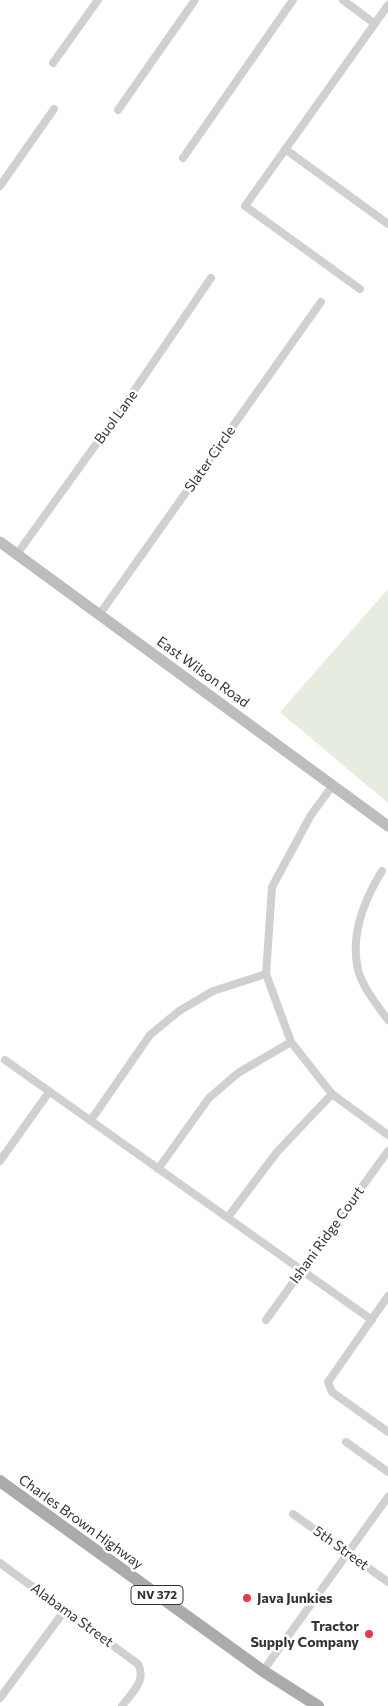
<!DOCTYPE html>
<html>
<head>
<meta charset="utf-8">
<style>
	body { margin:0 }
	canvas { display:block; background:#fff }
</style>
</head>
<body>
<canvas width="388" height="1706"></canvas>
<script>
const ctx = document.querySelector('canvas').getContext('2d');
ctx.lineJoin = 'round';
function paint(path, color) { ctx.fillStyle = color; ctx.fill(path, 'evenodd'); }
function trace(path, color, width, dash) { ctx.strokeStyle = color; ctx.lineWidth = width; ctx.lineCap = dash ? 'butt' : 'round'; ctx.setLineDash(dash || []); ctx.stroke(path); }
function label(font, color, halo, rows, align = 'center') {
  ctx.font = font + ' Commissioner,sans-serif'; ctx.lineWidth = 5; ctx.setLineDash([]); ctx.textBaseline = 'middle'; ctx.strokeStyle = halo; ctx.fillStyle = color; for (const [text, x, y, turn = 0] of rows) {
    ctx.save(); ctx.translate(x, y); ctx.rotate((+turn || 0) * Math.PI / 180); ctx.textAlign = isNaN(turn) ? turn : align; if (halo) ctx.strokeText(text, 0, 0); ctx.fillText(text, 0, 0); ctx.restore();
  }
}
paint(new Path2D(`
	M388 589V803L280 712Z`), '#e6ecdf');
trace(new Path2D(`
	M343 0 375 24
	M53 63 98 0
	M118 110 195 0
	M285 149 388 224
	M183 158 293 0
	M0 186 54 109
	M360 289 245 206 388 5
	M17 554 125 404 211 278
	M99 615 321 302
	M333 785 311 815 272 887 266 974 291 1042 332 1094 388 1135
	M382 871C364 900 350 935 358 970 363 988 377 1005 388 1020
	M5 1060 372 1320
	M91 1120 150 1035 179 1011 213 991 266 974
	M0 1161 49 1092
	M158 1169 209 1098 238 1073 291 1042
	M228 1217 277 1152 332 1094
	M388 1296 328 1382 332 1392 388 1432
	M266 1320 388 1151
	M346 1442 388 1472
	M293 1514 388 1582
	M0 1563 138 1664C147 1681 132 1692 122 1706
	M263 1671 388 1497
	M0 1698 65 1610`), '#d0d0d0', 8);
trace(new Path2D(`
	M0 542 388 826`), '#bdbdbd', 11);
trace(new Path2D(`
	M0 1481 263 1671 318 1706`), '#ababab', 12);
for (const [x, y, r, color] of [
	[247,1598,5,"#e63946"],
	[369,1634,5,"#e63946"]
]) { const dot = new Path2D(); dot.arc(x, y, r, 0, 2 * Math.PI); ctx.fillStyle = color; ctx.fill(dot); trace(dot, '#fff', 2); }
for (const [x, y, w] of [
	[157,1595,52]
]) { const box = new Path2D(); box.roundRect(x - w / 2, y - 9.5, w, 19, 4); ctx.fillStyle = '#fff'; ctx.fill(box); trace(box, '#333', 1); }
label('bold 12px', '#333', null, [
	["NV 372",157,1595]
]);
label('14px', '#333', '#fff', [
	["Buol Lane",116,417,-54],
	["Slater Circle",210,459,-55],
	["East Wilson Road",203,672,36],
	["Ishani Ridge Court",327,1235,-54],
	["Charles Brown Highway",81,1522,36],
	["5th Street",341,1548,36],
	["Alabama Street",72,1615,36]
]);
label('bold 14px', '#333', '#fff', [
	["Java Junkies",257,1598],
	["Tractor",359,1626,"right"],
	["Supply Company",359,1642,"right"]
], 'left');
</script>
</body>
</html>
